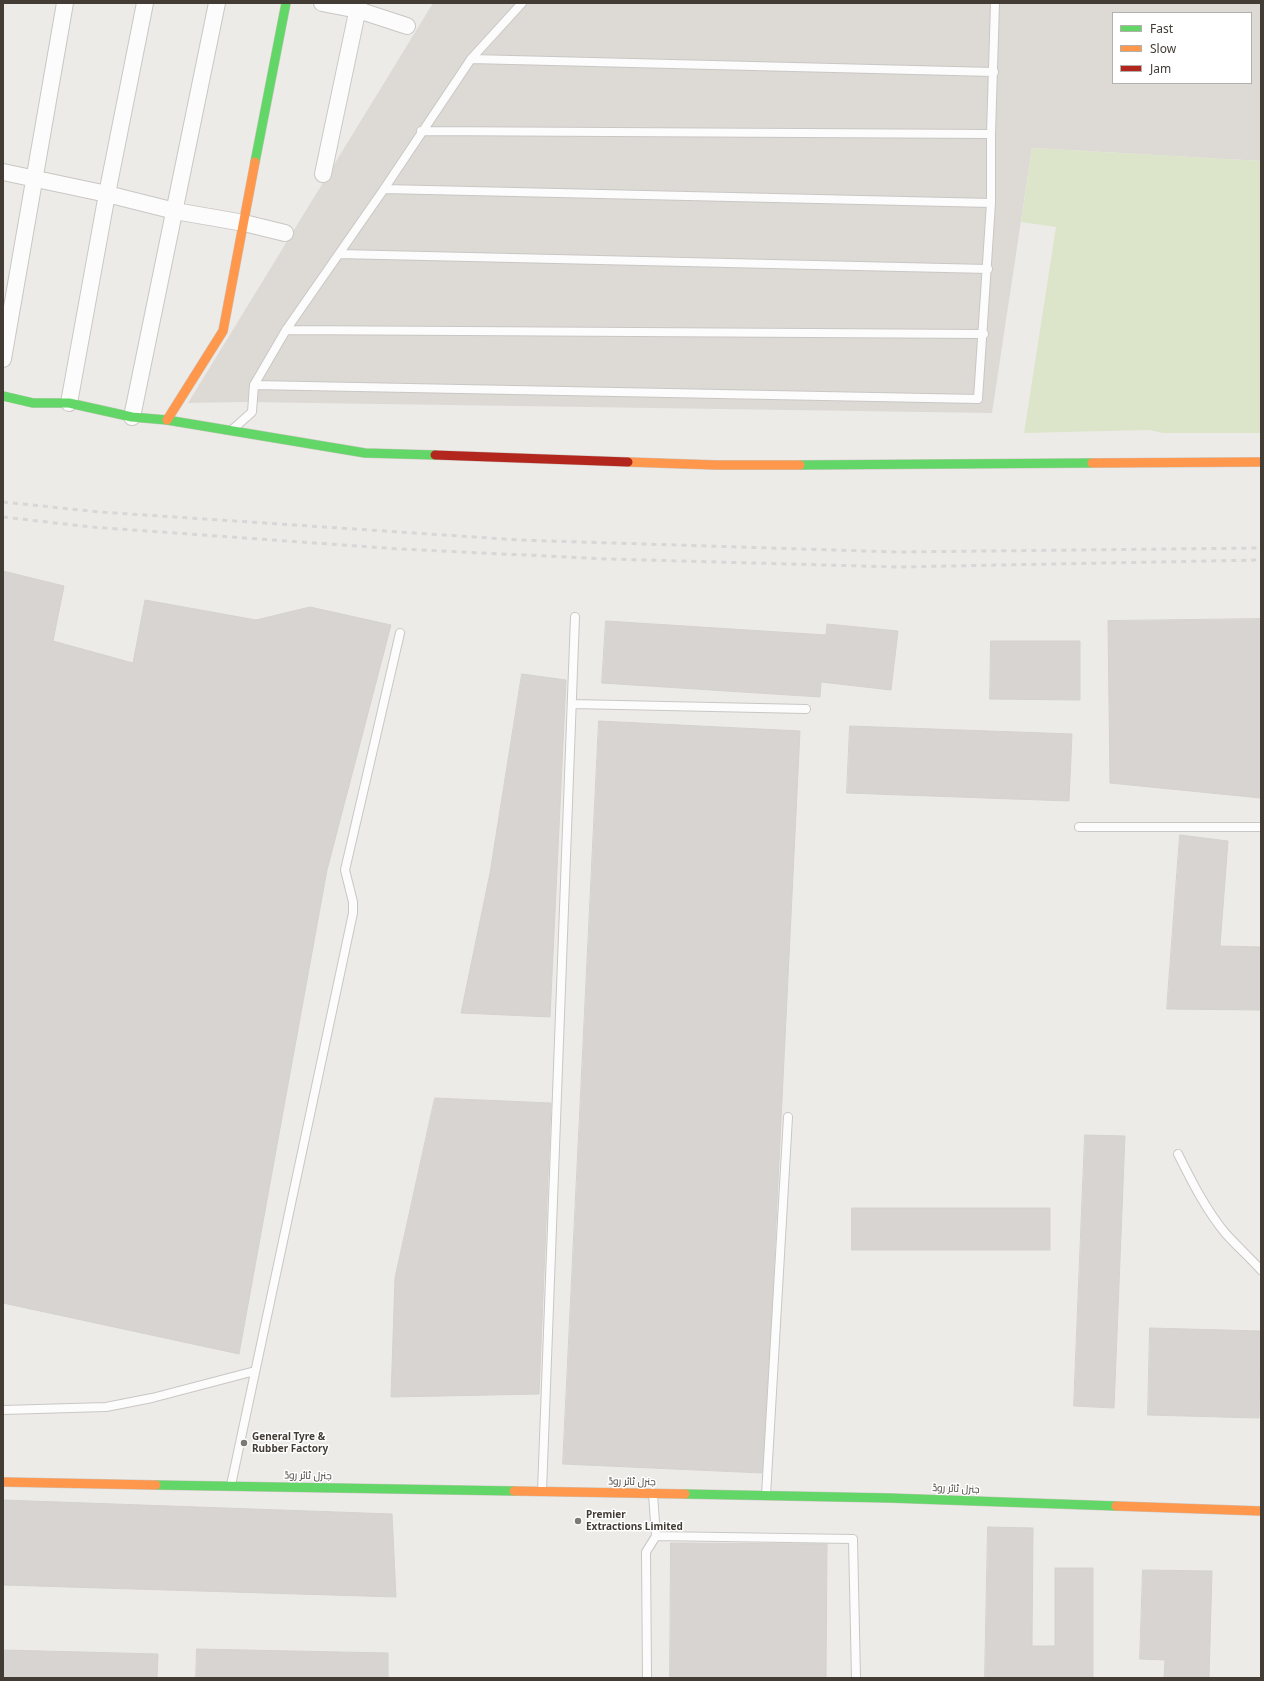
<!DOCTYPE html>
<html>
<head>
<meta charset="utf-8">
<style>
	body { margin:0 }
	#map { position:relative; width:1264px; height:1681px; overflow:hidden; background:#edebe8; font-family:"Noto Sans",sans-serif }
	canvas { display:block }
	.frame { position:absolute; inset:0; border:4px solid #423c35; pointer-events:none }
	.legend { position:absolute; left:1112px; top:12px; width:140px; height:72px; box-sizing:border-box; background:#fff; border:1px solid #b3b1ae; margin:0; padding:5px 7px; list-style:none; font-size:12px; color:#423c35 }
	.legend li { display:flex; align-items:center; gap:8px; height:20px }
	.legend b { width:20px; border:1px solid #b3b1ae }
</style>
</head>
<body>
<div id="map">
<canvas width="1264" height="1681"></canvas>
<div class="frame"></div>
<ul class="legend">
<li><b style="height:5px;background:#63d668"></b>Fast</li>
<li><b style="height:5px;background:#ff974d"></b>Slow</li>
<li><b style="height:5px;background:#b3261e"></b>Jam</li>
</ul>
</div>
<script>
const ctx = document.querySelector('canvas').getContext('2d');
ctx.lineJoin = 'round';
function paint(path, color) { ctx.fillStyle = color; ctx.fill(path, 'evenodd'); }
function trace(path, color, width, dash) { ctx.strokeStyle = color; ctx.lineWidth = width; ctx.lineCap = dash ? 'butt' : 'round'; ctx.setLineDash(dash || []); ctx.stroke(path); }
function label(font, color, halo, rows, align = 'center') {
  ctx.font = font + ' "Noto Sans",Cairo,sans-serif'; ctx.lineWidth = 3; ctx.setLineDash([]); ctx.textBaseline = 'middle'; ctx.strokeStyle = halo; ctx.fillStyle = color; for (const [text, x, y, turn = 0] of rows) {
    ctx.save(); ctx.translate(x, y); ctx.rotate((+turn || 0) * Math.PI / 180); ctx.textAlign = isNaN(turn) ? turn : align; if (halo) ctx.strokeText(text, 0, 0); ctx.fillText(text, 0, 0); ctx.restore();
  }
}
paint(new Path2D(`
	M433 3H1261V161L1032 148 992 413 245 402 188 403ZM1113 13H1251V83H1113Z`), '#dddad6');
paint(new Path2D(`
	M1032 148 1261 161V433H1163L1149 430 1024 433 1056 227 1021 222Z`), '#dce5ca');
const building = new Path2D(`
	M3 571 64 586 53 641 133 663 145 600 256 620 310 607 391 625 327 870 239 1354 3 1303Z
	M1261 619V798L1110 783 1108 621Z
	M606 621 826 635 827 624 898 631 891 690 821 682 820 697 602 683Z
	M991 641H1080V700L990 699Z
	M522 674 566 680 550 1017 461 1013 490 873Z
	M599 721 800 731 772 1305 762 1473 563 1464Z
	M850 726 1072 734 1069 801 847 793Z
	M1180 835 1228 841 1220 946 1261 947V1010L1167 1009Z
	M435 1098 551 1103 539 1394 391 1397 395 1278Z
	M1085 1135 1125 1136 1114 1408 1074 1406Z
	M852 1208H1050V1250H852Z
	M1150 1328 1261 1331 1259 1418 1148 1415Z
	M3 1500 392 1514 396 1597 3 1585Z
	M988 1527 1033 1528 1032 1646H1055V1568H1093V1678H985Z
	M671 1543 827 1544 826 1678H670Z
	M1143 1570 1212 1571 1209 1678H1164L1165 1660 1140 1659Z
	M197 1649 388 1653V1678H196Z
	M3 1650 158 1654 157 1678H3Z`);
paint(building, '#d7d4d1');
trace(building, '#d5d2ce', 1);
const lane = new Path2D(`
	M471 59 994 72
	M421 131 991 134
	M384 189 991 203
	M339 254 988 269
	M286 330 984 334
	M254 385 978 399 991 203V134L995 3
	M233 429 252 412 254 385 286 330 384 189 471 59 522 3
	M572 704 806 709
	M1079 827H1261
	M1178 1154C1192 1182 1206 1210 1226 1234 1237 1246 1250 1258 1261 1270
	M3 1410 106 1407 152 1398 255 1371
	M231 1485 353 913V902L345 870 400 633
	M542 1491 575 617
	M766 1495 788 1117
	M656 1536 853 1539 856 1678
	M647 1678 646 1552 656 1536 653 1494`);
const street = new Path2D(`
	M322 3 358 10 407 26
	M3 172 107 194 175 211 244 223 285 233
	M323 174 359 3
	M3 359 65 3
	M69 403 107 194 145 3
	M132 417 217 3`);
const fast = new Path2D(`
	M255 162 286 3
	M3 396 33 403H69L132 417 167 420 365 453 435 455
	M800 465 1092 463
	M156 1485 514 1491
	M685 1494 889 1498 1116 1506`);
const slow = new Path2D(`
	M167 420 223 331 255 162
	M628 462 716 465H800
	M1092 463 1261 462
	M3 1482 156 1485
	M514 1491 685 1494
	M1116 1506 1261 1511`);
const jam = new Path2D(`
	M435 455 628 462`);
trace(lane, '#c9c7c4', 10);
trace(street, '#c9c7c4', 18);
trace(fast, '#cbc7c0', 10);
trace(slow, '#cbc7c0', 10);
trace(jam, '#cbc7c0', 10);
trace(lane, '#fcfcfc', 8);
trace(street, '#fcfcfc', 16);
trace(fast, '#63d668', 9);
trace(slow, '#ff974d', 9);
trace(jam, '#b3261e', 9);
trace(new Path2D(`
	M3 502 100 512 519 540 896 552 1261 548
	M3 517 91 527 399 549 608 559 898 567 1261 560`), '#d8d7d7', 3, [5, 5]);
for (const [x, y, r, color] of [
	[244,1443,4,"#7e7974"],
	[578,1521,4,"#7e7974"]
]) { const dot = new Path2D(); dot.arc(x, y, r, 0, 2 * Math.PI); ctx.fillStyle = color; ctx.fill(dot); trace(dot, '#fff', 1.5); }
label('bold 10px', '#423c35', '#fff', [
	["General Tyre &",252,1437],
	["Rubber Factory",252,1449],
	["Premier",586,1515],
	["Extractions Limited",586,1527]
], 'left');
label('10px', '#423c35', '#fff', [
	["جنرل ٹائر روڈ",308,1476,1],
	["جنرل ٹائر روڈ",632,1482,1],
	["جنرل ٹائر روڈ",956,1489,2]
]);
</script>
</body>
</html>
